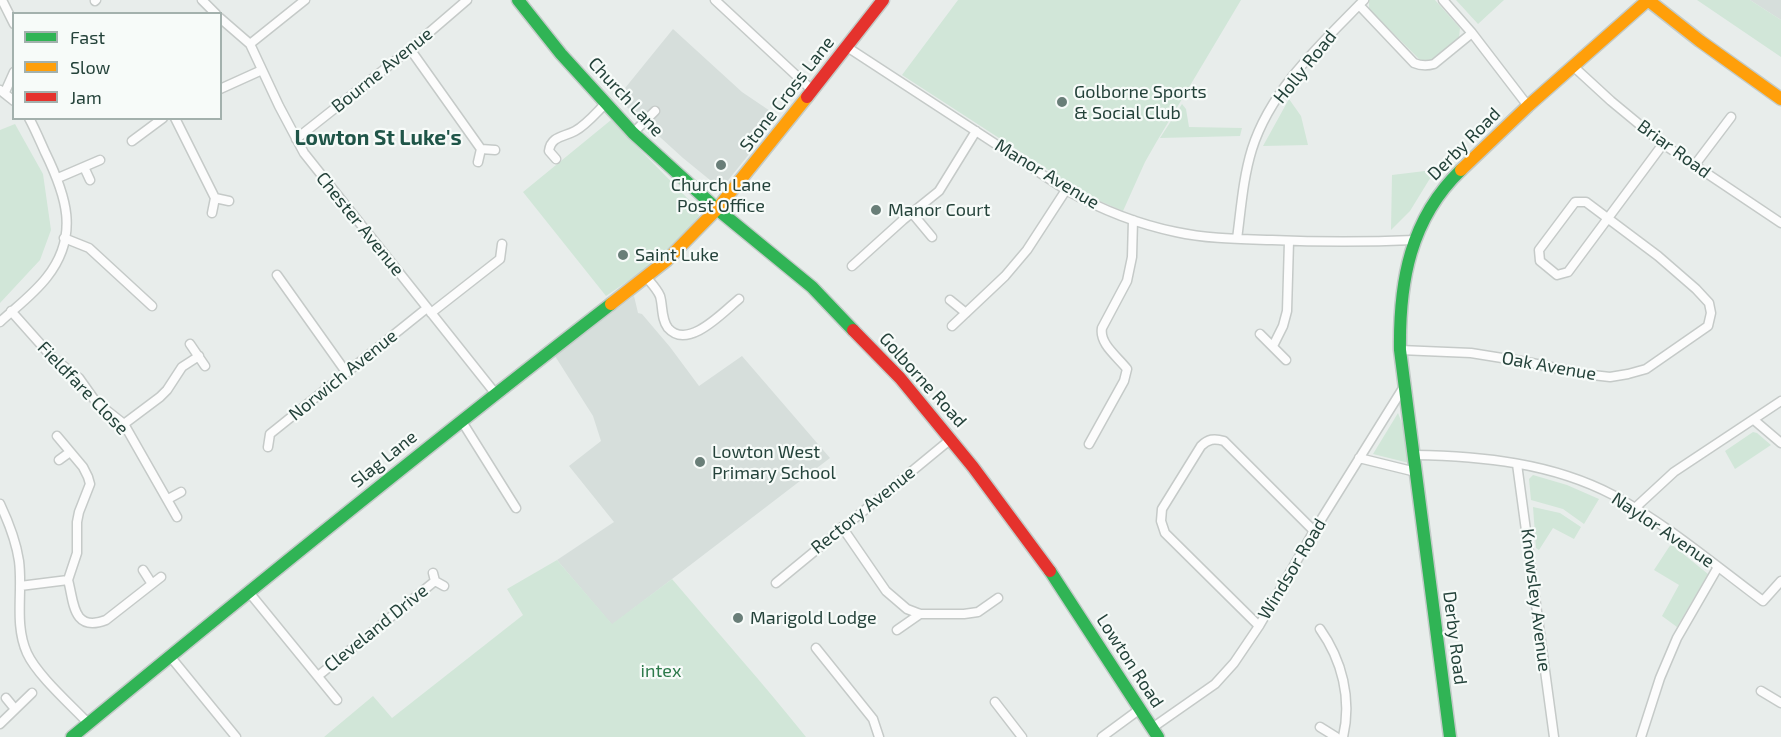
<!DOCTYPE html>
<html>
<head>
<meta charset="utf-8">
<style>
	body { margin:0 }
	#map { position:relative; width:1781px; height:737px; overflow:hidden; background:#e8edeb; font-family:"Exo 2",sans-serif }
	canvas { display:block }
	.legend { position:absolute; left:12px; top:12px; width:210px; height:108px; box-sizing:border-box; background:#f7fbf9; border:2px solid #a3b1ad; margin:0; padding:8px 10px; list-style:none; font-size:18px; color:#24423a }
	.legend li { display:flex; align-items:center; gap:12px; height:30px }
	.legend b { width:30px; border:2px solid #a3b1ad }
</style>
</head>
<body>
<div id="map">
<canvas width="1781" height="737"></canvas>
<ul class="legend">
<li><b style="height:8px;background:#30b455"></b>Fast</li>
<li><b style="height:8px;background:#ff9f0a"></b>Slow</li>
<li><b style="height:8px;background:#e5322d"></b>Jam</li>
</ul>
</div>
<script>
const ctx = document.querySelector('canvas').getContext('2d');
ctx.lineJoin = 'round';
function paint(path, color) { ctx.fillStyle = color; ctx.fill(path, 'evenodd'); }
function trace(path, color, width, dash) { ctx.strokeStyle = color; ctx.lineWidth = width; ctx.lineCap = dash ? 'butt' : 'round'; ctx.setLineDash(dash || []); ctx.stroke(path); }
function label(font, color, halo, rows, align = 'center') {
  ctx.font = font + ' "Exo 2",sans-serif'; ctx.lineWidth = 4.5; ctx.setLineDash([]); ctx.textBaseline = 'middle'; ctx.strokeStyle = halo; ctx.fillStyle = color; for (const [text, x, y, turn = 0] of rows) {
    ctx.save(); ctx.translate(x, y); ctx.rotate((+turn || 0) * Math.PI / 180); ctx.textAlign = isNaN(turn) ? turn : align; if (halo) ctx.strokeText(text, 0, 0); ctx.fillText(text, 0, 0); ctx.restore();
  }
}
paint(new Path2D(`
	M1750 0H1781V20Z
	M673 29 742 92 779 117 721 189 683 158 617 98Z
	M634 296 638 313 642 314 670 347 699 386 742 356 830 458 612 625 557 560 614 522 569 466 601 441 593 416 555 356Z`), '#d6dedb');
paint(new Path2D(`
	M958 0H1241L1157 141 1145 162 1123 211 1095 199 1076 188 902 75Z
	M1369 0H1435L1460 28 1459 38 1431 61H1421L1369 9Z
	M1456 0H1504L1478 24Z
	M1697 0H1750L1781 20V57Z
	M1289 99 1301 116 1308 145 1263 146Z
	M1182 104 1186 109 1189 127 1242 128 1240 136 1160 138Z
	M611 120 694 205 699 216 665 256 606 296 523 192Z
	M15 124 43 174 51 230 40 260 0 303V130Z
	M1443 163 1429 180 1410 211 1391 230 1392 175 1425 171Z
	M1398 413 1403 426 1409 463 1373 454Z
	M1753 432 1757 433 1771 445 1735 469 1725 451Z
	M1533 475 1567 485 1599 499 1584 524 1563 509 1531 500 1529 479Z
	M1533 507 1560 513 1581 527 1574 539 1553 528 1539 550 1536 548Z
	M1671 544 1708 574 1677 627 1662 616 1679 585 1654 570Z
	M557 560 612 624 672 579C717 632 763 683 806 737H324L373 696 392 718 523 615 507 589Z`), '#d1e6d8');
const street = new Path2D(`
	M2 0 14 24
	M202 0 216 14
	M715 0 813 91
	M1443 0 1472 33 1528 106
	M95 1 96 0
	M1359 5 1414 63C1421 66 1427 66 1434 64L1472 33
	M220 18 250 44 279 106 304 153 495 393
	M250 44 305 0
	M847 47 1066 190C1100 209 1137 224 1176 232 1208 239 1240 239 1272 240 1319 242 1367 242 1414 240
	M410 49 481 149
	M1574 67 1611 101 1663 144 1781 223
	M220 89 262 70
	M0 90 14 101
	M5 92 14 72
	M175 118 215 198
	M633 133 655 111
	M296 139 410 49 467 0
	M132 141 163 118
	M556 159 549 151C551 136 564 137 575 131 586 125 596 113 605 104
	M478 162 481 149 495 150
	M1694 166 1731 117
	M84 167 90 180
	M58 178 100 160
	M212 213 215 198 229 201
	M912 213 932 237
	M64 238 89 248 152 306
	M1237 239C1241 209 1243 178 1252 149 1271 89 1321 44 1364 0
	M852 266 903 220 939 191 976 131
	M277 275 346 372
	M646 277C651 283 657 289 660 296 663 306 661 319 668 328 688 351 724 311 739 299
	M950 300 966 313
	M11 311 52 357 79 378 96 402 124 424 177 517
	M431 313 500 259 502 244
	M0 322C15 308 34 294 47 277 80 235 66 195 45 152 40 141 35 129 29 118
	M952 326 1005 276 1027 250 1066 190
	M1260 334 1286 360
	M190 344 205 366
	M1273 346 1283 326 1287 311 1289 241
	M1400 350 1471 353 1527 362 1584 374 1610 377 1628 374 1646 369 1708 326 1711 313 1709 303 1696 289 1658 256 1586 202H1575L1539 250 1540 261 1557 275 1568 272 1663 144
	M461 420 516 508
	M1754 420 1781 443
	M124 424 160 397 167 390 182 367 199 356
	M1089 444 1124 381 1127 369C1118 357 1099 344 1102 328L1127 281 1132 257 1133 220
	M268 447 270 434 427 308
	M1414 455C1482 456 1552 463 1613 495 1665 523 1716 566 1763 601L1781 581
	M1359 458 1416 472
	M59 460 70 452
	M1517 464 1554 737
	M168 499 181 492
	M0 504C9 523 16 541 19 561 23 592 14 624 27 653 37 675 70 704 88 723
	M1635 508 1674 472 1781 401
	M842 527 886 591 907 609 920 614H964L978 612 998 598
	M433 573 435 581 444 586
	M68 580C74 601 72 633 106 620L152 584 143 570
	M776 583 951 439
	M152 584 161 577
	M20 586 68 580 77 553V522L79 512 90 484 88 477 83 467 57 436
	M248 591 337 700
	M1259 626 1165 533 1161 521 1162 509 1201 446C1208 439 1214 438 1224 441L1314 531
	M1320 629C1342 660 1352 699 1343 737
	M897 630 920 614
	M816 648 873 719 879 737
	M169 655 236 737
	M318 676 435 581
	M1761 691 1781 703
	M6 698 15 709
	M995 702 1022 737
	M0 724 32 693
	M1320 727 1336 737
	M1152 728 1215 684 1234 663 1259 626 1314 531 1405 385
	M1102 737 1140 709
	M1641 737 1660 678 1677 638 1718 567`);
const fast = new Path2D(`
	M518 0 561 54 633 133 717 209 812 287 853 330
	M1050 571 1158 737
	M72 737C250 590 429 445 611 304
	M1450 737 1400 350C1399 282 1410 219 1461 170`);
const slow = new Path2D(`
	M1648 0 1700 41 1781 99
	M1461 170 1528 106 1648 0
	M611 304 667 260 717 209 807 97`);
const jam = new Path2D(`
	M807 97 883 0
	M853 330 900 378 973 467 1050 571`);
trace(street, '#c5cac8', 11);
trace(fast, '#c3cbc8', 15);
trace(slow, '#c3cbc8', 15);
trace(jam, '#c3cbc8', 15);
trace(street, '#fcfcfc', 8);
trace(fast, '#30b455', 12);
trace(slow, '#ff9f0a', 12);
trace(jam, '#e5322d', 12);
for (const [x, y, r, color] of [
	[1062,102,6,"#697e78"],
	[721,165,6,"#697e78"],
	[876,210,6,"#697e78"],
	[623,255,6,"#697e78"],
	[700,462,6,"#697e78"],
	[738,618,6,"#697e78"]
]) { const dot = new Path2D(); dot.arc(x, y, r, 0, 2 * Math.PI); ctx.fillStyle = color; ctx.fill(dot); trace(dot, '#f7fbf9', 2); }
label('18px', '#24423a', '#f7fbf9', [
	["Holly Road",1305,67,-51],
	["Bourne Avenue",382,70,-39],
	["Stone Cross Lane",787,94,-52],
	["Church Lane",626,97,47],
	["Derby Road",1464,144,-45],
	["Briar Road",1674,149,36],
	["Manor Avenue",1047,174,31],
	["Chester Avenue",360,224,51],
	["Oak Avenue",1549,366,10],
	["Norwich Avenue",343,375,-39],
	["Golborne Road",923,380,48],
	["Fieldfare Close",83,388,46],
	["Slag Lane",384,459,-39],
	["Rectory Avenue",863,510,-39],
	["Naylor Avenue",1663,530,34],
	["Windsor Road",1292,569,-59],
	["Knowsley Avenue",1536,600,83],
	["Cleveland Drive",376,628,-39],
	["Derby Road",1455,638,83],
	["Lowton Road",1130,661,57]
]);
label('18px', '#24423a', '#f7fbf9', [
	["Golborne Sports",1074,92],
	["& Social Club",1074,113],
	["Church Lane",721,185,"center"],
	["Post Office",721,206,"center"],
	["Manor Court",888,210],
	["Saint Luke",635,255],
	["Lowton West",712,452],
	["Primary School",712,473],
	["Marigold Lodge",750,618]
], 'left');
label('18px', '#2d7a4b', '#f7fbf9', [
	["intex",661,671]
]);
label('bold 21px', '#1f5548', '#f7fbf9', [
	["Lowton St Luke's",378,138]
]);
</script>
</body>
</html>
